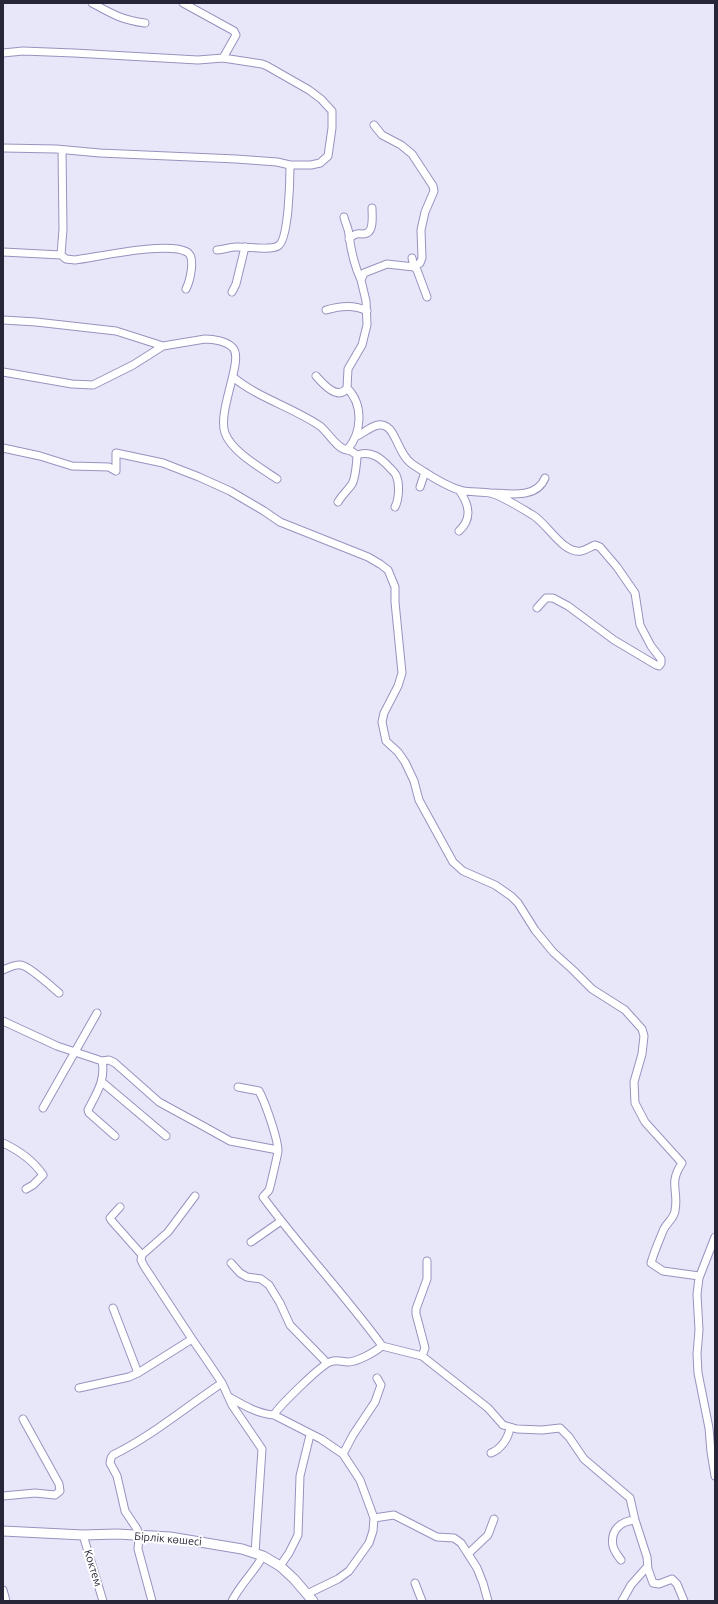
<!DOCTYPE html>
<html>
<head>
<meta charset="utf-8">
<style>
	body { margin:0 }
	#map { position:relative; width:718px; height:1604px; overflow:hidden; background:#e8e7fa; font-family:Ubuntu,sans-serif }
	canvas { display:block }
	.frame { position:absolute; inset:0; border:4px solid #272638; pointer-events:none }
</style>
</head>
<body>
<div id="map">
<canvas width="718" height="1604"></canvas>
<div class="frame"></div>
</div>
<script>
const ctx = document.querySelector('canvas').getContext('2d');
ctx.lineJoin = 'round';
function trace(path, color, width, dash) { ctx.strokeStyle = color; ctx.lineWidth = width; ctx.lineCap = dash ? 'butt' : 'round'; ctx.setLineDash(dash || []); ctx.stroke(path); }
function label(font, color, halo, rows, align = 'center') {
  ctx.font = font + ' Ubuntu,sans-serif'; ctx.lineWidth = 4; ctx.setLineDash([]); ctx.textBaseline = 'middle'; ctx.strokeStyle = halo; ctx.fillStyle = color; for (const [text, x, y, turn = 0] of rows) {
    ctx.save(); ctx.translate(x, y); ctx.rotate((+turn || 0) * Math.PI / 180); ctx.textAlign = isNaN(turn) ? turn : align; if (halo) ctx.strokeText(text, 0, 0); ctx.fillText(text, 0, 0); ctx.restore();
  }
}
const minor = new Path2D(`
	M92 3C112 14 122 20 145 23
	M183 3 234 31 236 35 223 58
	M3 53 23 51 74 53 198 60 223 58 262 64 267 66 309 90 321 99 332 111V128L328 156 320 163 311 165H290L277 162 236 159 100 153 56 149 3 148
	M374 125 382 135 401 145 412 154 433 186 434 191 425 212 421 230 422 258 420 263 414 267 412 258
	M344 217C345 223 349 229 349 235 351 251 354 265 361 280
	M349 239C358 230 360 236 367 233 374 230 372 214 372 208
	M217 250C224 250 229 247 235 247 246 246 269 251 278 246 289 240 290 178 290 165
	M3 252 61 255 66 259 75 260C98 257 168 241 187 252 196 257 190 281 186 289
	M61 255 63 229 62 150
	M232 292 236 284 245 247
	M326 310C339 306 354 304 367 311
	M3 320 36 322 116 331 163 346
	M3 372 72 384 93 385 133 365 163 346 205 339C213 339 227 341 233 348 244 360 217 411 225 433 232 452 261 468 277 479
	M316 376C323 384 338 401 347 388
	M233 377C258 398 292 407 320 426 328 432 337 449 347 450 362 433 364 405 347 388L348 369 362 345 367 325 366 301 361 280 364 273 387 264 414 267 417 270 427 297
	M357 436C366 432 377 420 387 427 396 432 399 455 412 464 424 472 447 487 460 490 470 493 481 491 490 493 502 496 521 508 531 514 547 522 562 554 581 551 586 550 590 547 595 545L600 547 617 567 635 593 640 625 651 646 661 659V663L659 666 656 665 614 640 568 606 553 598H546L537 608
	M3 448 40 456 72 466 109 467 116 471V453L163 463 199 477 230 491 264 511 280 522 368 557 380 564 388 570 395 587V602L402 673 398 686 384 713 382 722 386 741 398 752 405 762 414 781 419 800 453 862 463 871 495 885 511 896 518 903 535 930 553 952 573 970 592 989 625 1010 642 1029 644 1036 642 1054 634 1082 635 1103 645 1122 682 1163C668 1184 679 1190 675 1211 674 1219 666 1223 663 1231 659 1241 654 1252 651 1263L663 1271 699 1276
	M357 455C371 450 381 458 390 468 392 470 395 473 396 475 400 484 399 499 395 507
	M420 487 425 472
	M459 490C469 504 473 518 459 531
	M494 493C512 494 537 498 545 478
	M338 502C342 495 348 490 352 484 355 479 357 462 357 455L351 451 347 450
	M3 970C8 968 15 964 21 965 29 966 52 987 59 993
	M3 1021 57 1046 102 1061 109 1060 115 1063 159 1102 203 1126 230 1141 278 1150
	M102 1061C106 1080 96 1094 88 1110L89 1113 115 1136
	M102 1082 166 1136
	M238 1087 259 1091C265 1102 278 1139 278 1151 278 1153 270 1188 269 1190 267 1193 264 1195 263 1197 300 1247 343 1293 380 1343L382 1346 422 1356 488 1408 503 1425 517 1429 542 1430 560 1428 569 1437 584 1459 630 1498 635 1520 647 1557 648 1569 653 1583 659 1584 672 1579 677 1584 684 1601
	M43 1108 97 1013
	M3 1143C20 1151 33 1160 43 1175L33 1185 26 1189
	M120 1207 110 1218 111 1220 142 1255 141 1260 144 1266 192 1339 208 1362 222 1383 232 1405 262 1449 255 1553
	M715 1237 699 1278 697 1294 699 1330 697 1354 698 1373 709 1428 711 1452 715 1476
	M251 1242 281 1221
	M142 1255 168 1232 195 1196
	M231 1263 240 1273 247 1277 261 1279 269 1285 280 1303 290 1325 327 1363
	M113 1308 138 1373
	M422 1356 425 1348 416 1314V1309L427 1279V1261
	M79 1388 129 1377 138 1373 192 1339
	M229 1397C243 1405 258 1414 274 1415L321 1439 343 1454 360 1480 374 1518 373 1531 369 1543 349 1571 338 1579 307 1594
	M274 1415C278 1407 321 1365 330 1362 338 1359 341 1362 348 1362 357 1362 375 1352 382 1346
	M491 1453C501 1449 508 1439 510 1428
	M343 1454 353 1435 375 1402 381 1385 377 1378
	M3 1496 35 1493 55 1495 60 1491 59 1484 23 1419
	M374 1518 394 1515 437 1537 454 1538 461 1543 477 1568 483 1583 488 1601
	M83 1535 103 1601
	M469 1553 488 1535 494 1519
	M621 1560C618 1556 614 1551 613 1546 610 1530 621 1521 635 1520
	M280 1566 289 1553 298 1535 300 1476 310 1435
	M415 1583 422 1601
	M3 1590 6 1601
	M152 1601 138 1549 139 1536 137 1529 125 1511 117 1476 110 1463 111 1458 113 1455C152 1436 186 1407 222 1383
	M232 1601C240 1585 254 1572 263 1556
	M622 1601 631 1585 647 1567`);
const major = new Path2D(`
	M3 1531 83 1535 117 1534 170 1537 242 1549 263 1556 280 1566 294 1579 313 1601`);
trace(minor, '#9693bf', 9);
trace(major, '#9693bf', 11);
trace(minor, '#fff', 7);
trace(major, '#fff', 9);
label('11px', '#272638', '#fff', [
	["Бірлік көшесі",168,1539,5],
	["Коктем",93,1568,73]
]);
</script>
</body>
</html>
